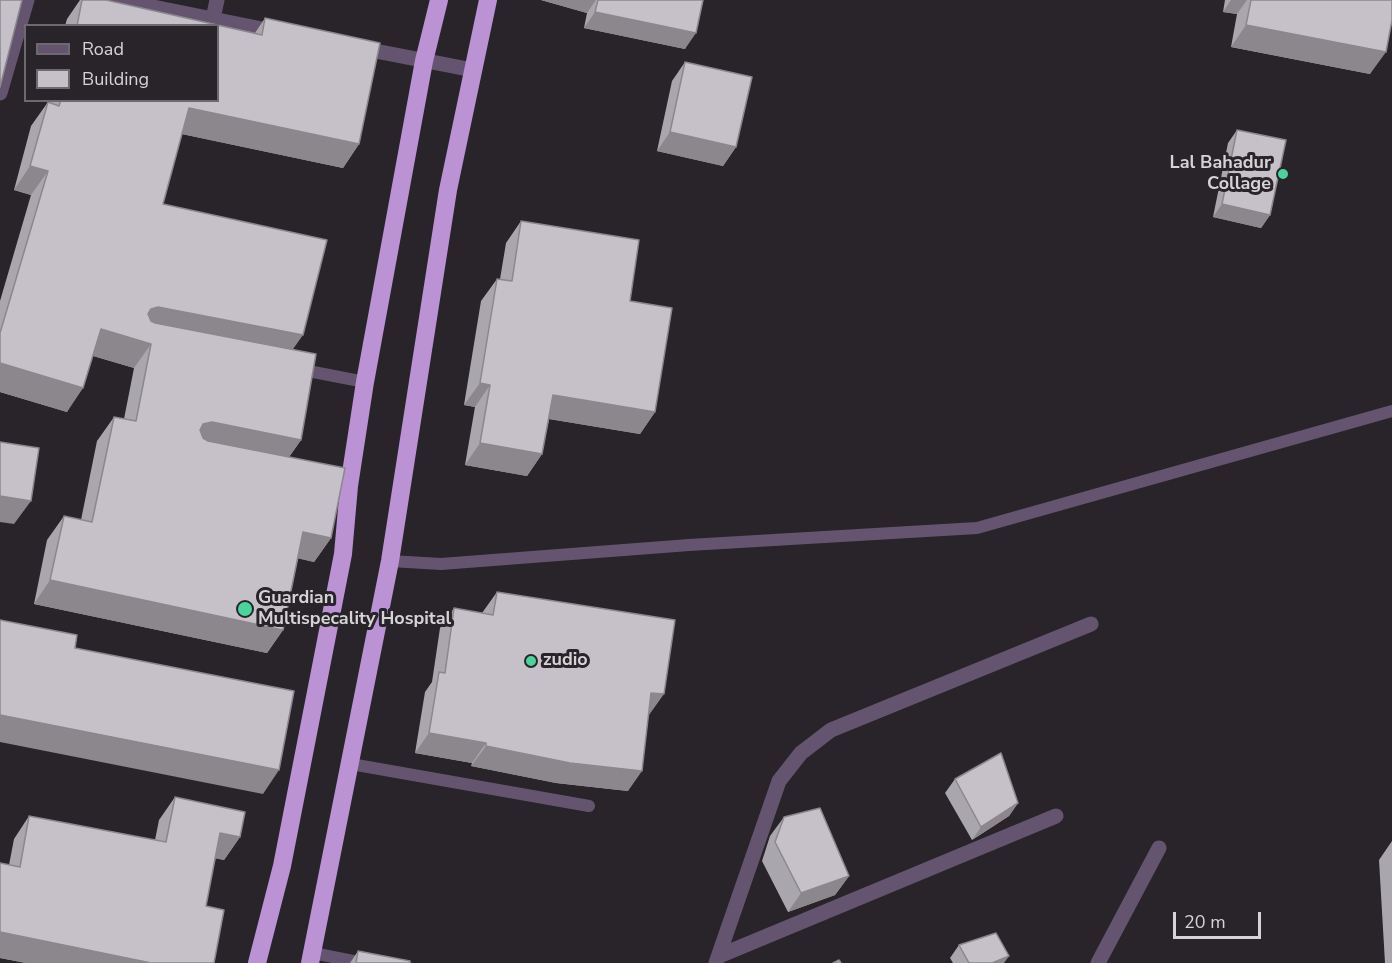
<!DOCTYPE html>
<html>
<head>
<meta charset="utf-8">
<style>
	body { margin:0 }
	#map { position:relative; width:1392px; height:963px; overflow:hidden; background:#28242a; font-family:"Nunito Sans",sans-serif }
	canvas { display:block }
	.legend { position:absolute; left:24px; top:24px; width:195px; height:78px; box-sizing:border-box; background:#28242a; border:2px solid #6d6a6f; margin:0; padding:8px 10px; list-style:none; font-size:18px; color:#d5d3d6 }
	.legend li { display:flex; align-items:center; gap:12px; height:30px }
	.legend b { width:30px; border:2px solid #6d6a6f }
	.scale { position:absolute; left:1173px; top:912px; width:88px; height:27px; box-sizing:border-box; border:3px solid #d5d3d6; border-top:0; padding-left:8px; font-size:18px; line-height:21px; white-space:nowrap; color:#d5d3d6; -webkit-text-stroke:4px #28242a; paint-order:stroke }
</style>
</head>
<body>
<div id="map">
<canvas width="1392" height="963"></canvas>
<ul class="legend">
<li><b style="height:8px;background:#65546f"></b>Road</li>
<li><b style="height:16px;background:#c6c1c9"></b>Building</li>
</ul>
<div class="scale">20 m</div>
</div>
<script>
const ctx = document.querySelector('canvas').getContext('2d');
ctx.lineJoin = 'round';
function trace(path, color, width, dash) { ctx.strokeStyle = color; ctx.lineWidth = width; ctx.lineCap = dash ? 'butt' : 'round'; ctx.setLineDash(dash || []); ctx.stroke(path); }
function paint(path, color) { ctx.fillStyle = color; ctx.fill(path, 'evenodd'); }
function label(font, color, halo, rows, align = 'center') {
  ctx.font = font + ' "Nunito Sans",sans-serif'; ctx.lineWidth = 6; ctx.setLineDash([]); ctx.textBaseline = 'middle'; ctx.strokeStyle = halo; ctx.fillStyle = color; for (const [text, x, y, turn = 0] of rows) {
    ctx.save(); ctx.translate(x, y); ctx.rotate((+turn || 0) * Math.PI / 180); ctx.textAlign = isNaN(turn) ? turn : align; if (halo) ctx.strokeText(text, 0, 0); ctx.fillText(text, 0, 0); ctx.restore();
  }
}
trace(new Path2D(`
	M298 369 365 382
	M390 561 441 564 689 545 977 528 1392 411
	M351 764 589 806
	M313 953 363 963`), '#65546f', 12);
trace(new Path2D(`
	M118 0 277 32
	M213 19 217 0
	M360 48 473 70
	M0 93 27 0
	M719 956 1056 816
	M716 963 779 781 801 753 831 730 1091 624
	M1098 963 1159 848`), '#65546f', 15);
trace(new Path2D(`
	M257 963 282 866 343 554 349 486 365 382 424 61 439 0
	M310 963 390 561 448 190 488 0`), '#bb92d4', 18);
paint(new Path2D(`
	M80 0H106L255 33 265 18 359 144 343 168 182 134 163 204 292 350 301 440 289 457 331 538 314 562 298 558 283 630 267 653 34 604 47 540 64 516 81 520 97 441 114 417 124 419 134 368 93 356 67 412 0 392V301L31 195 14 190 31 126 48 102 49 103V100H218V26H65L67 19Z
	M541 0H703L685 49 584 28 587 13Z
	M1225 0H1392L1370 74 1231 47 1237 14 1223 12Z
	M685 62 736 147 723 166 657 151 672 81Z
	M1237 130 1270 215 1261 228 1213 217 1228 143Z
	M521 221 630 301 655 412 640 434 549 419 542 454 527 476 465 465 475 407 464 405 481 301 497 279H500L506 243Z
	M497 592 649 715V714L628 791 556 783 471 766 472 763 415 753 425 692 432 682 440 628 454 608 482 613Z
	M955 779 1018 803 1009 816 972 840 945 793Z
	M175 797 240 837 224 860 215 858 26 963 0 958V863L9 865 14 839 29 816 155 840 159 820Z
	M784 817 849 876 835 895 788 912 762 861 770 836Z
	M1392 841V963H1385L1379 860Z
	M959 945 1004 963H953L950 958Z
	M358 951 410 963H350Z`), '#aaa6ad');
paint(new Path2D(`
	M541 0H596L587 13Z
	M1231 0H1247L1237 14 1223 12Z
	M595 12 696 33 685 49 584 28Z
	M1246 25 1386 52 1370 74 1231 47Z
	M189 108 359 144 343 168 172 132Z
	M670 132 736 147 723 166 657 151Z
	M30 166 48 171 31 195 14 190Z
	M1222 204 1270 215 1261 228 1213 217Z
	M158 307 303 335 286 359 134 333 151 309Z
	M101 329 151 344 134 368 84 353Z
	M0 363 83 388 67 412 0 392Z
	M480 383 490 385 475 407 464 405Z
	M553 395 655 412 640 434 537 417Z
	M212 422 301 440 285 463 186 448 203 424Z
	M480 443 542 454 527 476 465 465Z
	M0 496 31 501 14 524 0 522Z
	M303 532 331 538 314 562 287 556Z
	M50 580 283 630 267 653 34 604Z
	M651 693 664 694 649 715 637 713Z
	M0 715 279 770 263 794 0 742Z
	M429 733 486 743 472 763 415 753Z
	M486 746 642 771 628 791 556 783 471 766Z
	M1018 803 1009 816 972 840 981 827Z
	M220 833 240 837 224 860 204 856Z
	M849 876 835 895 788 912 801 893Z
	M0 932 151 963H26L0 958Z
	M1009 956 1004 963H992Z`), '#8b878d');
const building = new Path2D(`
	M0 0H22L0 87Z
	M82 0H106L262 35 265 18 380 43 359 144 189 108 163 204 327 240 303 335 158 307 151 309 148 314 151 321 155 323 316 354 301 440 212 422 203 424 200 430 203 438 208 441 345 468 331 538 303 532 283 630 50 580 64 516 92 522 114 417 136 421 151 344 101 329 83 388 0 363V333L48 171 30 166 48 102 59 106 61 100H218V26H77Z
	M598 0H703L696 33 595 12Z
	M1251 0H1392V20L1386 52 1246 25Z
	M685 62 752 77 736 147 670 132Z
	M1237 130 1286 140 1270 215 1222 204Z
	M521 221 639 240 630 301 672 308 655 412 553 395 542 454 480 443 490 385 480 383 497 279 512 281Z
	M0 442 39 448 31 501 0 496Z
	M497 592 675 620 664 694 651 693 642 771 570 763 486 746V743L429 733 439 672 445 673 454 608 493 615Z
	M0 620 77 635 75 648 294 691 279 770 0 715Z
	M1001 753 1018 803 981 827 955 779Z
	M175 797 245 812 240 837 220 833 206 906 224 910 214 963H151L0 932V863L20 867 29 816 166 842Z
	M820 808 849 876 801 893 775 842 784 817Z
	M996 933 1009 956 992 963H969L959 945Z
	M358 951 410 961V963H356Z
	M839 960 841 963H833Z`);
paint(building, '#c6c1c9');
trace(building, '#8b878d', 1.5);
for (const [x, y, r, color] of [
	[1283,174,6,"#4ad49c"],
	[245,609,8,"#4ad49c"],
	[531,661,6,"#4ad49c"]
]) { const dot = new Path2D(); dot.arc(x, y, r, 0, 2 * Math.PI); ctx.fillStyle = color; ctx.fill(dot); trace(dot, '#28242a', 2); }
label('bold 18px', '#d5d3d6', '#28242a', [
	["Lal Bahadur",1271,164,"right"],
	["Collage",1271,185,"right"],
	["Guardian",258,599],
	["Multispecality Hospital",258,620],
	["zudio",543,661]
], 'left');
</script>
</body>
</html>
